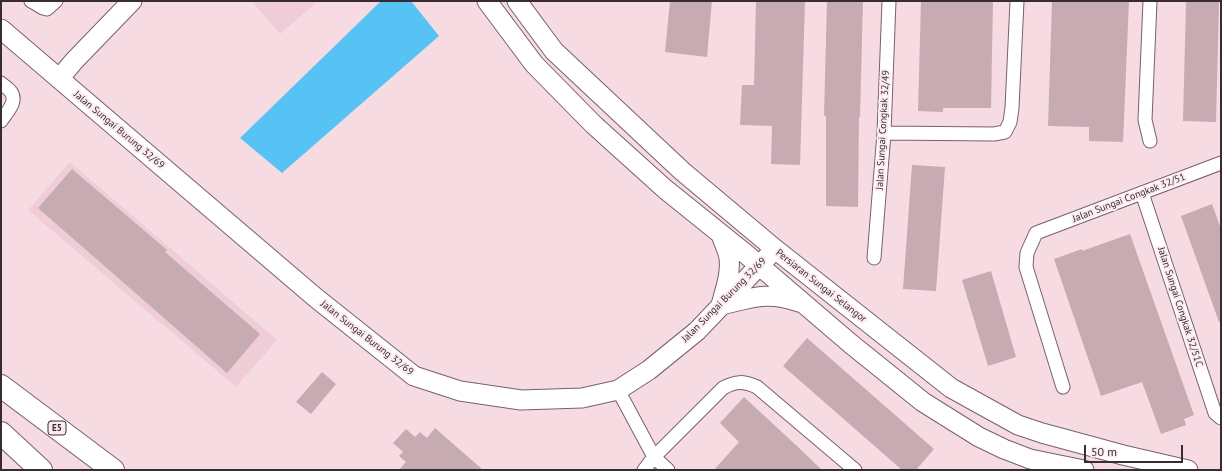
<!DOCTYPE html>
<html>
<head>
<meta charset="utf-8">
<style>
	body { margin:0 }
	#map { position:relative; width:1222px; height:471px; overflow:hidden; background:#f6dbe3; font-family:"PT Sans",sans-serif }
	canvas { display:block }
	.frame { position:absolute; inset:0; border:2px solid #372d30; pointer-events:none }
	.scale { position:absolute; left:1084px; top:445px; width:99px; height:18px; box-sizing:border-box; border:2px solid #372d30; border-top:0; padding-left:5px; font-size:12px; line-height:14px; white-space:nowrap; color:#372d30; -webkit-text-stroke:3px #fcebf0; paint-order:stroke }
</style>
</head>
<body>
<div id="map">
<canvas width="1222" height="471"></canvas>
<div class="frame"></div>
<div class="scale">50 m</div>
</div>
<script>
const ctx = document.querySelector('canvas').getContext('2d');
ctx.lineJoin = 'round';
function paint(path, color) { ctx.fillStyle = color; ctx.fill(path, 'evenodd'); }
function trace(path, color, width, dash) { ctx.strokeStyle = color; ctx.lineWidth = width; ctx.lineCap = dash ? 'butt' : 'round'; ctx.setLineDash(dash || []); ctx.stroke(path); }
function label(font, color, halo, rows, align = 'center') {
  ctx.font = font + ' "PT Sans",sans-serif'; ctx.lineWidth = 4; ctx.setLineDash([]); ctx.textBaseline = 'middle'; ctx.strokeStyle = halo; ctx.fillStyle = color; for (const [text, x, y, turn = 0] of rows) {
    ctx.save(); ctx.translate(x, y); ctx.rotate((+turn || 0) * Math.PI / 180); ctx.textAlign = isNaN(turn) ? turn : align; if (halo) ctx.strokeText(text, 0, 0); ctx.fillText(text, 0, 0); ctx.restore();
  }
}
paint(new Path2D(`
	M252 1H318L280 34Z
	M70 162 277 340 236 387 28 210Z`), '#f0ccd7');
paint(new Path2D(`
	M381 1H411L439 36 282 173 240 138Z`), '#57c3f5');
paint(new Path2D(`
	M670 1H712L707 57 665 52Z
	M756 1H805L800 165 771 164 772 126 740 125 742 85H754Z
	M827 1H863L860 117H859L858 207 826 206V116H824Z
	M921 1H993L991 108H943V112L918 111Z
	M1052 1H1129L1123 142 1089 141V127L1048 126Z
	M1186 1H1219L1216 122 1183 121Z
	M912 165 945 167 936 291 903 289Z
	M72 169 167 250 165 252 260 334 227 373 38 208Z
	M1212 204 1221 229V321L1219 322 1181 216Z
	M1130 234 1194 415 1184 419 1186 425 1161 434 1142 382 1101 396 1054 259 1082 249V251Z
	M991 271 1016 357 988 366 962 280Z
	M807 338 934 449 916 470H902L783 366Z
	M322 372 336 384 311 414 296 402Z
	M744 397 798 447 822 470H714L739 442 720 423Z
	M435 428 483 470H399L406 462 399 456 403 452 393 443 406 429 415 437 420 432 427 438Z`), '#c6abb3');
const street = new Path2D(`
	M31 1 43 8 47 9 56 1
	M1150 1 1145 120 1150 141
	M1 83C4 86 9 89 11 92 18 102 6 113 1 121
	M884 133 994 134 1005 132 1010 122 1012 108 1017 1
	M1142 193 1215 413 1221 418
	M874 258 884 133 889 1
	M1063 387 1026 267 1027 253 1036 233 1221 163
	M618 390 654 457 668 470
	M644 470 654 457 723 388C736 381 743 381 757 387L855 470`);
const secondary = new Path2D(`
	M487 1 534 64 594 125 665 189 747 255 851 344 923 402 979 437 1004 449 1030 459 1084 470
	M517 1 554 51 682 171 775 249 951 388 1018 425 1042 433 1123 455 1188 470
	M1 29 316 298 414 376 460 391 521 400 582 398 618 390 649 370 697 331 775 249
	M59 79 74 61 132 1
	M721 234C723 242 728 250 729 258 731 274 725 290 721 305 752 298 767 291 799 302`);
const highway = new Path2D(`
	M1 386 113 470
	M1 433 41 470`);
trace(street, '#786168', 15);
trace(secondary, '#786168', 21);
trace(highway, '#786168', 24);
trace(street, '#fff', 13);
trace(secondary, '#fff', 19);
trace(highway, '#fff', 22);
for (const [x, y, w] of [
	[57,428,18]
]) { const box = new Path2D(); box.roundRect(x - w / 2, y - 7, w, 14, 3); ctx.fillStyle = '#fcebf0'; ctx.fill(box); trace(box, '#372d30', 1); }
label('bold 9px', '#372d30', null, [
	["E5",57,428]
]);
label('10px', '#372d30', '#fcebf0', [
	["Jalan Sungai Burung 32/69",119,130,40],
	["Jalan Sungai Congkak 32/49",883,130,-87],
	["Jalan Sungai Congkak 32/51",1129,198,-21],
	["Persiaran Sungai Selangor",821,286,38],
	["Jalan Sungai Burung 32/69",724,300,-45],
	["Jalan Sungai Congkak 32/51C",1180,307,72],
	["Jalan Sungai Burung 32/69",367,338,38]
]);
</script>
</body>
</html>
